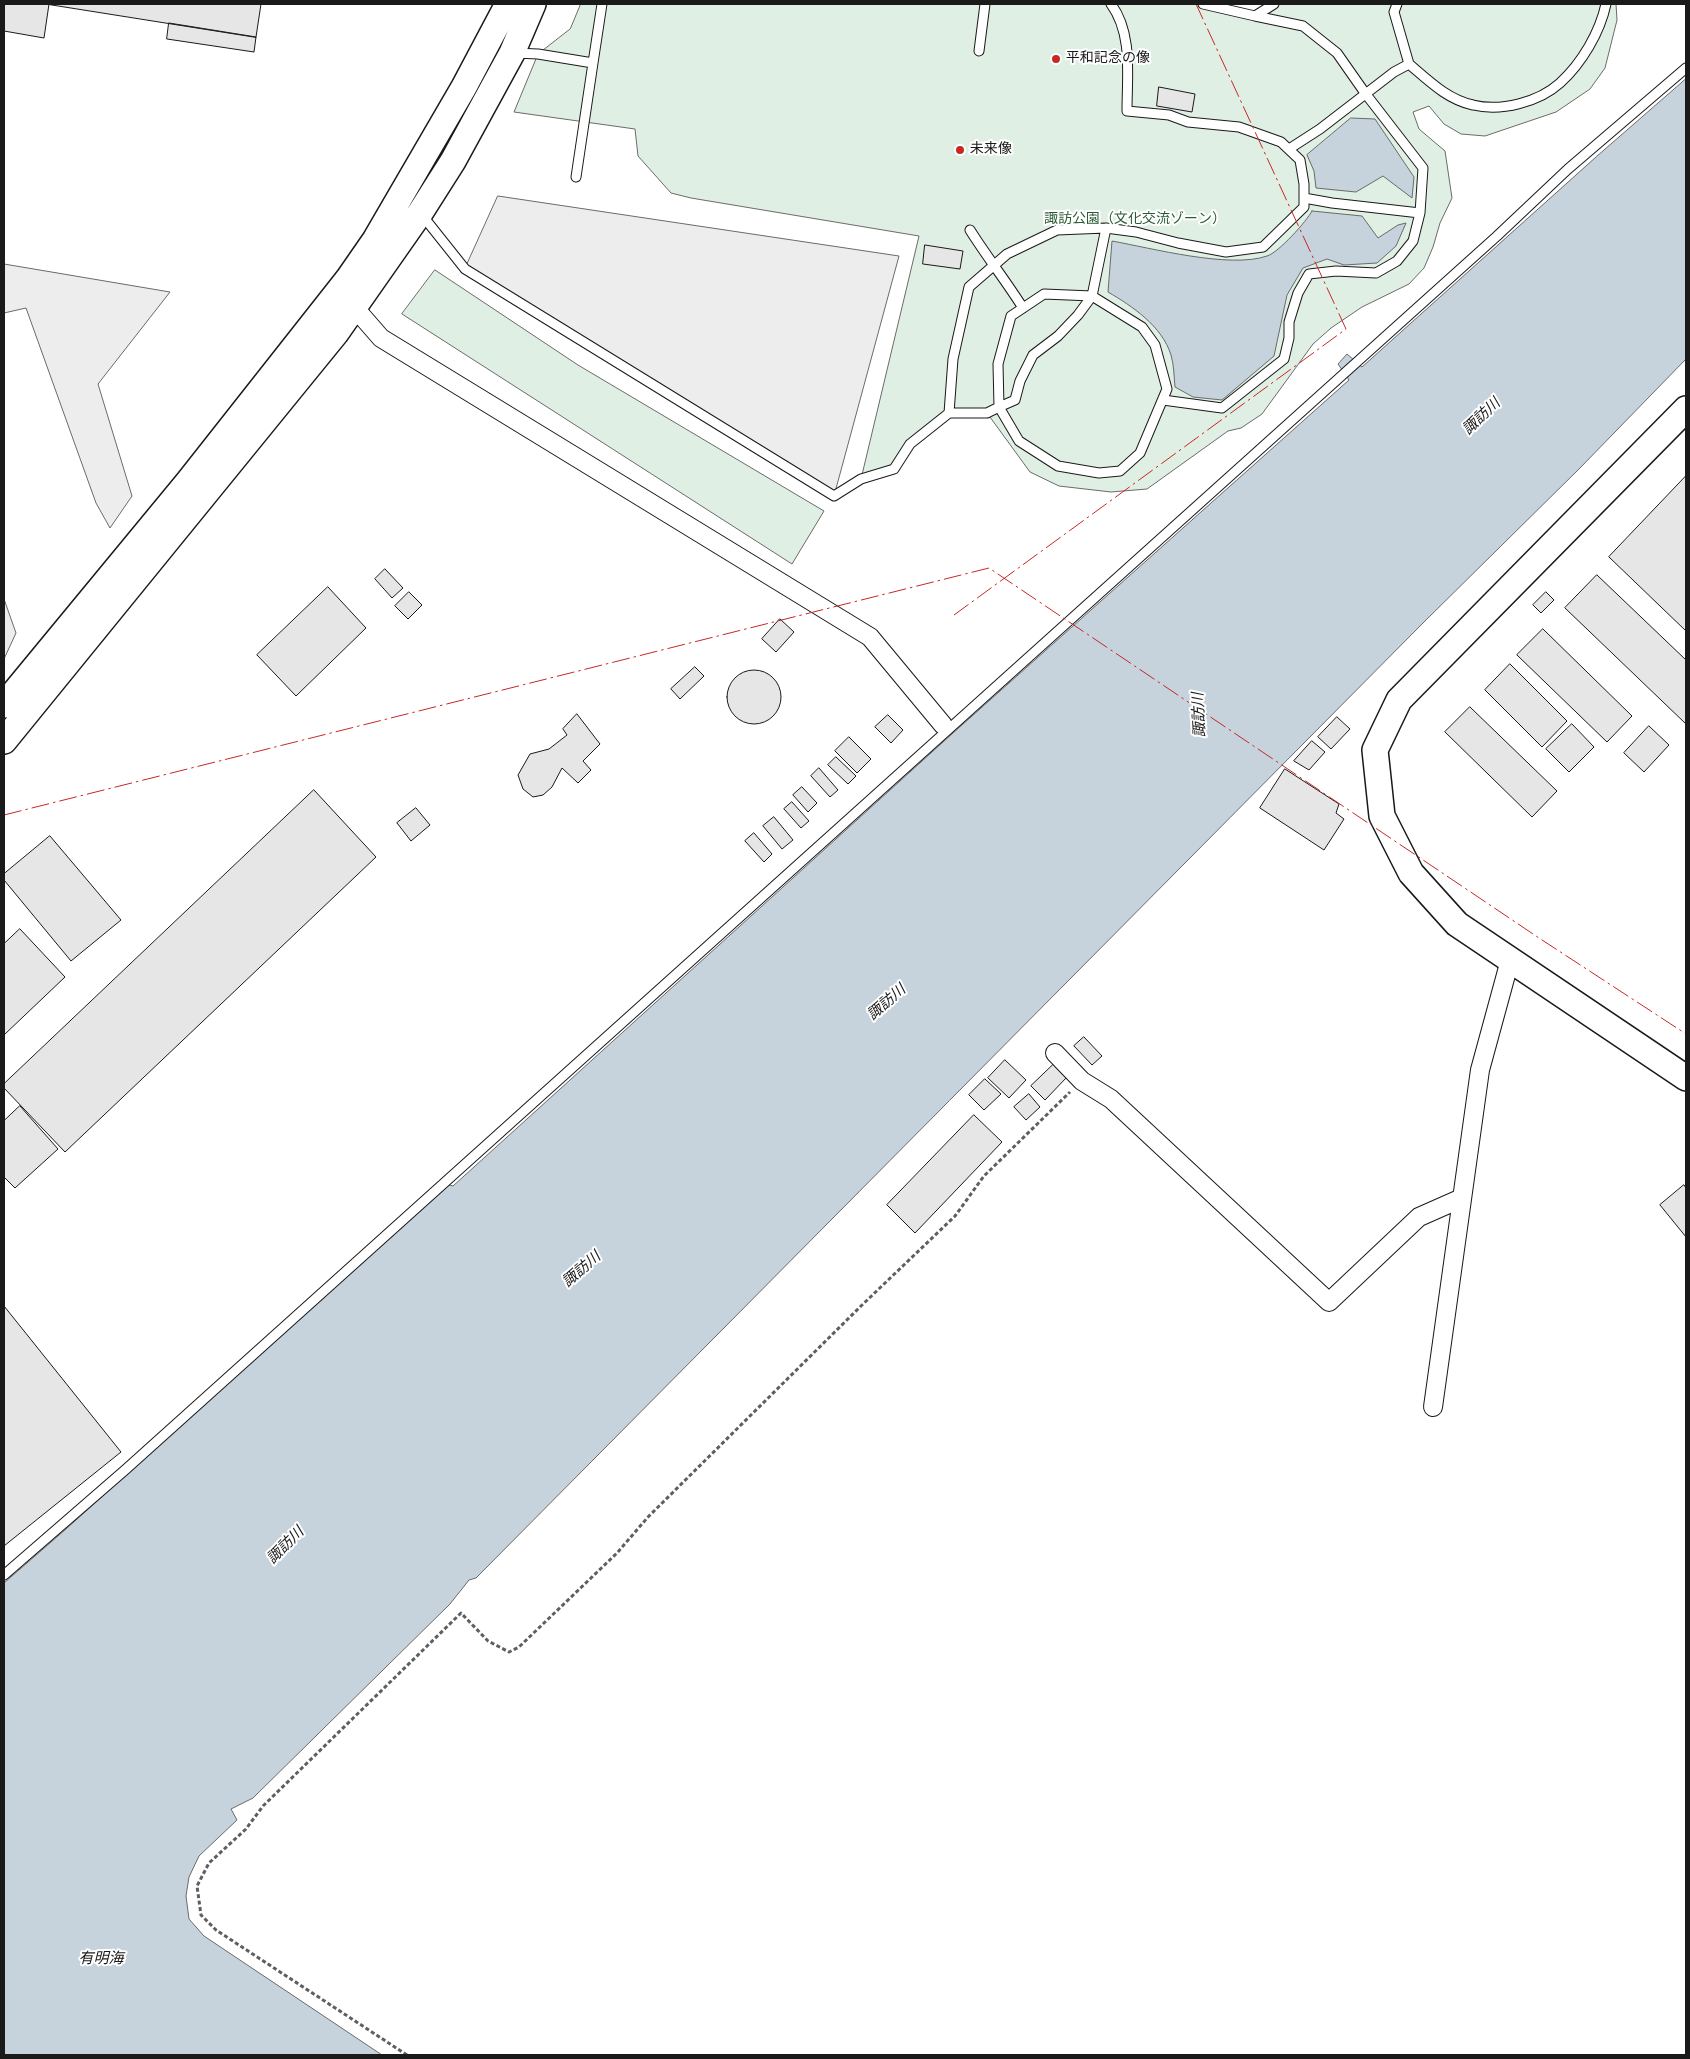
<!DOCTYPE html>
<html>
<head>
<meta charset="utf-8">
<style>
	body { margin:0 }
	#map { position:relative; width:1690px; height:2059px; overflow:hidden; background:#fff; font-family:Jost,sans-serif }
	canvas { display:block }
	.frame { position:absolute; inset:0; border:5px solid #1a1a1a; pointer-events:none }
</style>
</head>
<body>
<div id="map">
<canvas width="1690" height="2059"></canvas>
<div class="frame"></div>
</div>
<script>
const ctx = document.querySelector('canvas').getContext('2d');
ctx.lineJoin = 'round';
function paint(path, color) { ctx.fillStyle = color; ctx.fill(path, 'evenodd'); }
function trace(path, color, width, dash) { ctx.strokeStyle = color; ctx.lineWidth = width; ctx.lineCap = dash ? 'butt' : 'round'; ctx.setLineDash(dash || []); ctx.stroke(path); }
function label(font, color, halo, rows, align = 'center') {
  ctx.font = font + ' Jost,"Noto Sans JP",sans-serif'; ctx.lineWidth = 4; ctx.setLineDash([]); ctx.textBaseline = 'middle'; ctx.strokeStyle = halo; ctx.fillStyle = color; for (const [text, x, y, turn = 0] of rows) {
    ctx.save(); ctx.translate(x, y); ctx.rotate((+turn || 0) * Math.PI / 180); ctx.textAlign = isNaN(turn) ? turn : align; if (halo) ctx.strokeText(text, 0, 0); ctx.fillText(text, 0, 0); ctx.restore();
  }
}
const green = new Path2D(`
	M581 4H1203L1255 16 1274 4H1616L1617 20 1605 68 1590 89 1556 112 1485 136 1461 134 1444 124 1429 106 1413 112 1419 129 1445 151 1452 198 1440 223 1433 247 1424 268 1409 284 1362 307 1331 328 1313 344 1262 414 1241 428 1228 431 1147 489 1111 492 1059 486 1030 472 987 413H949L910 444 894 469 861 479 919 236 691 198 671 193 638 156 635 129 514 112 538 54 570 29Z
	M435 270 578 365 824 511 792 564 402 314Z`);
paint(green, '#e0efe3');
trace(green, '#6a6a6a', 1);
const parking = new Path2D(`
	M498 196 899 256 834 496 465 269Z
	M4 264 170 292 98 384 132 496 110 528 96 503 26 308 4 313Z
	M4 599 16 633 4 659Z`);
paint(parking, '#ededed');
trace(parking, '#6a6a6a', 1);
const water = new Path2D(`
	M1686 79V359L1579 469 1423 623 476 1578 469 1580 450 1604 253 1798 231 1809 237 1820 199 1856 189 1877 186 1896 189 1919 204 1936 382 2055H4V1583L66 1529 449 1185 453 1186 953 733 1349 380 1338 364 1347 354 1362 367 1596 157Z
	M1351 118 1375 119 1414 177 1412 198 1383 176 1356 192 1316 188 1314 171 1307 155Z
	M1312 211 1362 216 1378 238 1398 225 1406 223 1396 246 1377 263 1344 265 1327 259 1303 268 1287 295 1274 356 1222 400 1193 397 1175 387C1174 377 1174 365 1171 355 1162 326 1132 306 1108 292L1112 241C1151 248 1230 269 1267 256 1278 253 1307 221 1312 211Z`);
paint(water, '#c6d2dc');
trace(water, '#6a6a6a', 1);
const building = new Path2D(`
	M4 4H49L44 38 4 31Z
	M46 4H261L256 37Z
	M169 23 256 37 254 52 167 39Z
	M1159 87 1195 94 1192 112 1157 106Z
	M925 245 963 251 960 269 923 264Z
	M1686 476V631L1609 557Z
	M385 569 403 588 392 598 375 579Z
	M1597 575 1686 660V724L1565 608Z
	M328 587 366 628 296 696 257 655Z
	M409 592 422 605 408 619 395 606Z
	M1546 592 1554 600 1541 613 1533 605Z
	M780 619 794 632 776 652 762 639Z
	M1543 629 1632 716 1607 742 1517 655Z
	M1510 664 1567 721 1542 747 1485 690Z
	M695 667 704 676 680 699 671 689Z
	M727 697a27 27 0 1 1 54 0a27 27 0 1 1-54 0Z
	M1470 707 1557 791 1532 817 1445 732Z
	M577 714 600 744 583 761 591 770 578 783 562 768 552 787 543 795 533 797 523 789 518 775 530 754 549 749 567 735 563 729Z
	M888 715 903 730 891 743 875 727Z
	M1337 717 1350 729 1331 749 1318 737Z
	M1572 724 1594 747 1569 772 1546 749Z
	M1649 726 1669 745 1644 772 1624 753Z
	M849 737 871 759 857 773 835 751Z
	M1312 741 1325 752 1309 770 1294 761Z
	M836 757 856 776 848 784 828 765Z
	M819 768 838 790 830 797 811 776Z
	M1285 769 1339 804 1336 813 1344 819 1324 850 1260 808Z
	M802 787 817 803 808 812 793 795Z
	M314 790 376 857 65 1152 4 1088V1084Z
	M792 802 809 821 801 828 784 809Z
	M416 808 430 825 411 841 397 823Z
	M774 817 793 840 782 849 763 826Z
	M754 833 772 854 764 862 745 841Z
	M50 836 121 920 71 961 4 880V874Z
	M20 929 65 977 4 1035V944Z
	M1084 1037 1102 1056 1092 1065 1074 1046Z
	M1005 1060 1026 1080 1009 1098 988 1078Z
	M1054 1064 1067 1077 1045 1100 1031 1086Z
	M985 1079 1001 1094 984 1110 969 1095Z
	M1029 1094 1040 1107 1026 1120 1014 1107Z
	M20 1106 58 1149 15 1188 4 1177V1121Z
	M974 1115 1002 1142 915 1233 887 1205Z
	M1684 1185 1686 1188V1237L1660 1205Z
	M4 1306 121 1452 4 1546Z`);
paint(building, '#e6e6e6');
trace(building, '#1a1a1a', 1);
const lane = new Path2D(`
	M1203 4 1255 16 1274 4
	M1397 4 1394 12 1409 64
	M979 51 985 4
	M515 53 538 54 593 63 602 4
	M1289 149 1320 129 1394 72 1409 64C1429 81 1448 100 1473 105 1501 112 1539 102 1560 83 1582 63 1600 32 1606 4
	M576 177 593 63
	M1304 198 1332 203 1420 213
	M422 215 465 269 834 496 861 479 894 469 910 444 949 413H987L999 407 998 364 1011 316 1044 294 1092 296 1106 228 1136 232 1178 243 1226 252 1263 247 1304 207V184L1300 160 1281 142 1239 127 1188 122 1169 115 1127 111C1127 75 1133 34 1111 4
	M970 230C987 257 1006 281 1023 308
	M1092 296 1142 327 1155 345 1167 389 1140 453 1120 471 1099 473 1058 466 1019 441 999 407 1015 400 1020 381 1033 355 1058 336 1078 315Z
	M1163 400 1222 408 1284 359 1289 338V322L1298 293 1309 274 1336 271 1376 273 1397 261 1413 241 1420 213 1423 168 1365 93 1337 53 1303 26 1255 16
	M949 413 953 359 969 287 1007 254 1057 230 1106 228
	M4 1575 125 1470 1497 236 1568 169 1686 68`);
const street = new Path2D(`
	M354 307 381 338 870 637 943 725
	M1055 1053 1082 1081 1111 1099 1329 1302 1419 1217 1462 1198
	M1433 1407 1480 1070 1510 960`);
const secondary = new Path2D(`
	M1686 409 1399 700 1375 750 1382 816 1411 873 1457 924 1686 1078
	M4 705 188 482 348 279 375 240 464 87 508 4
	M4 741 336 333 420 213 453 161 512 53 533 4`);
trace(lane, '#1a1a1a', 11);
trace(street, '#1a1a1a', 20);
trace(secondary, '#1a1a1a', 28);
trace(new Path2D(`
	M407 2055 216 1930 201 1915 197 1886 209 1863 246 1829 263 1806 461 1613 488 1641 509 1652 519 1647 617 1553 648 1517 861 1306 955 1216 984 1176 1070 1092`), '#5f5f5f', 3, [4, 2.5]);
trace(lane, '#fff', 9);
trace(street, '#fff', 18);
trace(secondary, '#fff', 25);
trace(new Path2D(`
	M954 615 1346 329 1196 4
	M4 815 989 568 1539 938 1686 1034`), '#c62828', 1, [18, 4, 2.5, 4]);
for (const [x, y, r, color] of [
	[1056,59,5,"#c62828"],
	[960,150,5,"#c62828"]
]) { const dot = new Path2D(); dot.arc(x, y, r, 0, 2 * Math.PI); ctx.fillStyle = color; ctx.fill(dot); trace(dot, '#fff', 2); }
label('14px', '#1a1a1a', '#fff', [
	["平和記念の像",1066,59],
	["未来像",970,150]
], 'left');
label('14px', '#2b5a34', '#fff', [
	["諏訪公園（文化交流ゾーン）",1135,220]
]);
label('italic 15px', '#1a1a1a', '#fff', [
	["諏訪川",1482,417,-44],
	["諏訪川",1200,715,-93],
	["諏訪川",887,1003,-41],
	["諏訪川",582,1270,-41],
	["諏訪川",286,1546,-45],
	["有明海",101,1959]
]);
</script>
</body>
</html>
